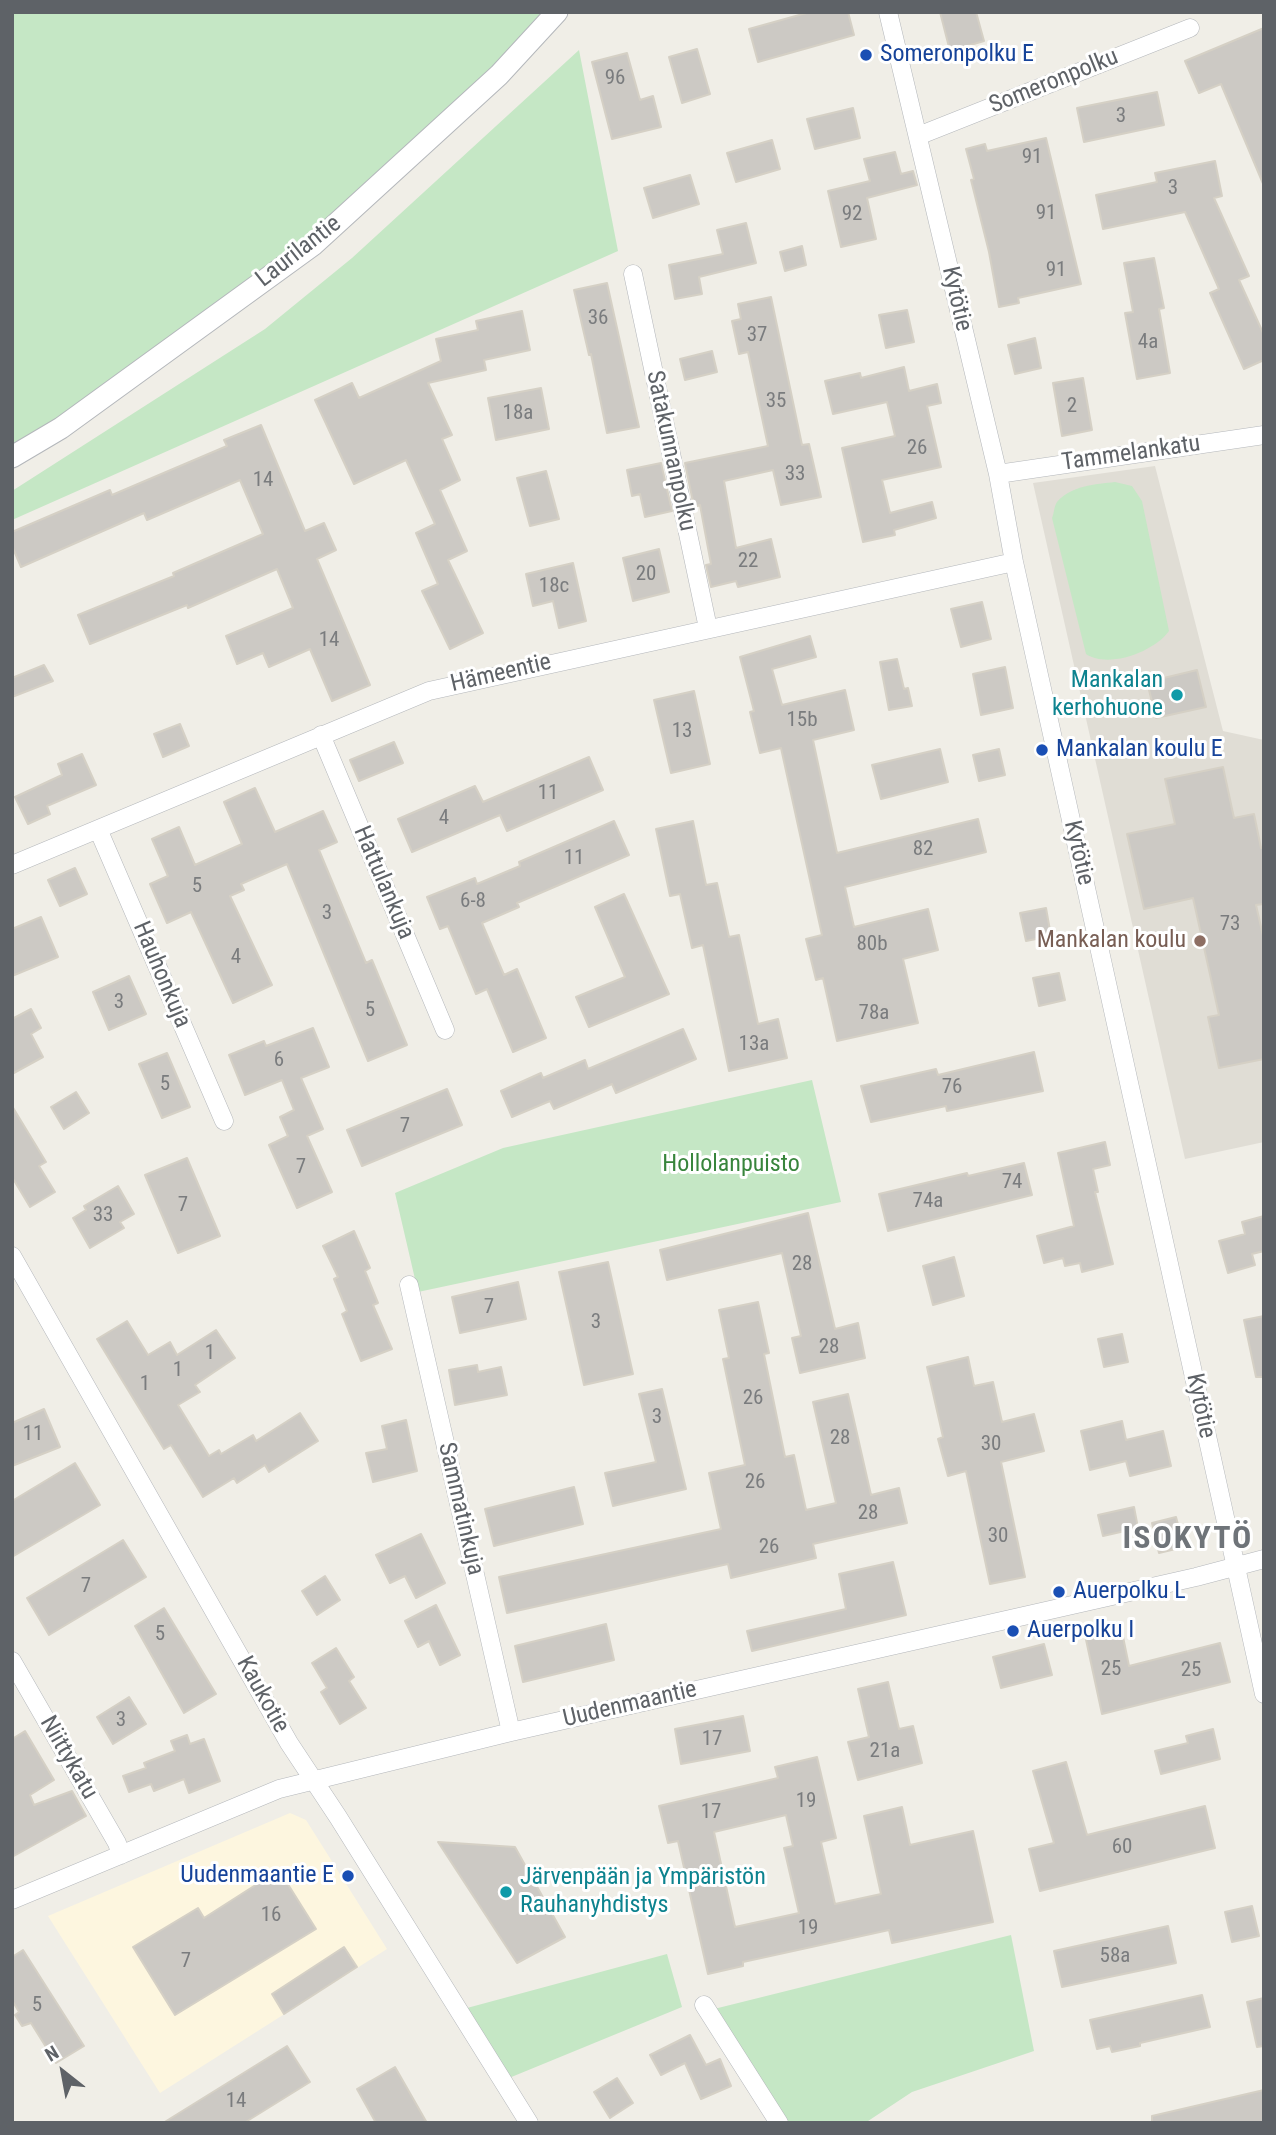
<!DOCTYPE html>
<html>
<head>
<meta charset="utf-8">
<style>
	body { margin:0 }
	#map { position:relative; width:1276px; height:2135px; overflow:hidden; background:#f0eee7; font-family:"Roboto Condensed",sans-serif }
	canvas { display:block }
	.frame { position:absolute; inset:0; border:14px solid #5e6267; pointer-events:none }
	.north { position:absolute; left:28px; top:2037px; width:70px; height:70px; -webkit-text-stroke:5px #fff; paint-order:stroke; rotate:329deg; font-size:19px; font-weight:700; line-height:28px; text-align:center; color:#5e6267 }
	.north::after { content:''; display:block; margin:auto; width:24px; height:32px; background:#5e6267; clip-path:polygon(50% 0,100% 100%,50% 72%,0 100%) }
</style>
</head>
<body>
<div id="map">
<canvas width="1276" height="2135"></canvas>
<div class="frame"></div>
<div class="north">N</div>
</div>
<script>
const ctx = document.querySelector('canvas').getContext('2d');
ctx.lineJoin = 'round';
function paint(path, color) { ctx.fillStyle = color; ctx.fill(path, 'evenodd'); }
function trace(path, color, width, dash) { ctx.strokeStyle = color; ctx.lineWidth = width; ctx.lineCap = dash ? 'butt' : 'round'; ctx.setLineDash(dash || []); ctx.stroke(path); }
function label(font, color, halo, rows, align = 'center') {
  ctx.font = font + ' "Roboto Condensed",sans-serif'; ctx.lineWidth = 6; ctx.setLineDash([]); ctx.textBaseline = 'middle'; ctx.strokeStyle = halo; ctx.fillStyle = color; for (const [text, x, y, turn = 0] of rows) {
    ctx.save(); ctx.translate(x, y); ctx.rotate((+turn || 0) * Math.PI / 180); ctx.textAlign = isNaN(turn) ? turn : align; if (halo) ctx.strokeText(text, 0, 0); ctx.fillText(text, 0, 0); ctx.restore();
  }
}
paint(new Path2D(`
	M290 1813 306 1820 387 1949 160 2093 48 1916Z`), '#fdf6df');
paint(new Path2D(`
	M1155 466 1223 731 1264 740V1142L1185 1159 1033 483Z`), '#e0ddd5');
paint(new Path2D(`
	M12 12H557L314 245 12 457Z
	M579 50 618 251 12 520V491L265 329 352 258Z
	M1115 482 1132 486 1142 501 1169 631C1154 652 1108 669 1086 654L1052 518C1054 514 1054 506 1057 502 1070 486 1096 484 1115 482Z
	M812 1080 841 1202 418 1292 395 1193 503 1148Z
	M1011 1935 1034 2051 912 2092 865 2123H787L714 2009Z
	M667 1954 682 2007 509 2078 467 2008Z`), '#c5e7c5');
const building = new Path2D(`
	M810 12H848L854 35 758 62 749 29Z
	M940 12H976L984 41 950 51Z
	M1264 28V186L1221 84 1199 93 1185 61Z
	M697 49 710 94 682 103 669 57Z
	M627 53 640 100 653 96 661 127 612 139 592 62Z
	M1157 92 1164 125 1084 142 1077 108Z
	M853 108 860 138 815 149 807 119Z
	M1046 138 1081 284 1018 298 1019 303 999 307 989 252 971 180 974 179 966 149 985 144 987 151Z
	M772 140 780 169 736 182 727 153Z
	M895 152 901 174 913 171 917 185 867 198 876 239 841 247 828 191 870 181 864 159Z
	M1215 161 1222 196 1214 198 1249 276 1239 280 1264 335V360L1244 369 1210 293 1219 289 1185 212 1103 229 1096 195 1157 182 1155 173Z
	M690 175 699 204 653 218 644 188Z
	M746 223 756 263 699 277 702 294 675 299 669 265 723 254 717 230Z
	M802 246 806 265 785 271 780 252Z
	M1154 258 1164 308 1159 309 1170 373 1137 379 1125 313 1133 312 1124 263Z
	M607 283 639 427 607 433 591 354 589 355 574 290Z
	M771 297 802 445 809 444 821 497 781 505 773 470 724 481 736 548 771 539 780 577 738 587 736 581 711 587 706 565 711 564 700 505 694 507 685 463 768 446 748 352 739 354 732 321 741 319 738 304Z
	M907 310 914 342 886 348 879 315Z
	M522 311 530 350 484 360 486 370 428 383 452 435 442 439 460 480 440 490 467 551 448 560 483 633 450 649 422 591 438 584 416 533 435 524 406 460 354 484 315 400 352 383 359 398 441 361 436 339 478 330 476 321Z
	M1035 338 1041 368 1015 374 1008 345Z
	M712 351 717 372 685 380 680 359Z
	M904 367 909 391 937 384 941 403 927 406 941 467 882 480 890 513 932 502 936 518 894 530 895 535 863 542 842 448 895 436 887 402 833 414 825 381 860 373 861 378Z
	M1083 378 1092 430 1062 436 1053 383Z
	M541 388 549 429 496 440 488 398Z
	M261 425 305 531 324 523 336 550 317 559 370 685 332 701 310 649 269 667 263 653 237 664 226 636 293 608 277 569 188 608 187 605 90 644 78 615 174 576 173 573 263 534 240 480 147 520 144 513 21 567 12 546V532L110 490 112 495 227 446 224 440Z
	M661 463 672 511 645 517 640 494 632 496 627 470Z
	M546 471 559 519 530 526 517 478Z
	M659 549 669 592 633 601 623 558Z
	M573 563 586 621 559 628 553 601 533 606 526 574Z
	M982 602 991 639 961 647 951 609Z
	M810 636 816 657 772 669 782 705 845 690 854 730 813 740 837 853 978 819 986 852 845 887 854 927 928 909 938 950 903 959 918 1023 837 1041 823 978 816 980 806 939 822 935 781 748 760 753 750 712 754 711 740 657Z
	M897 659 904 689 908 688 912 706 889 710 880 662Z
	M44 665 53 681 12 697V678Z
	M1005 667 1013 708 981 715 973 674Z
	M1197 670 1206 707 1156 718 1147 682Z
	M694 691 710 764 671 773 654 700Z
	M180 724 189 746 163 757 154 734Z
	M394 742 403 763 359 781 350 760Z
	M940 749 948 782 881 799 872 765Z
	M999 749 1005 775 979 781 973 755Z
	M82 754 96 785 47 806 50 814 28 824 15 797 62 775 58 764Z
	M589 757 603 790 507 831 500 815 412 852 398 819 475 786 483 802Z
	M1223 767 1234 818 1254 814 1261 848 1264 847V904L1256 905 1264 940V1059L1219 1068 1208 1017 1219 1015 1193 898 1144 909 1127 834 1175 824 1165 779Z
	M255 788 275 832 323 811 337 842 319 850 366 963 372 960 407 1045 368 1061 287 864 241 884 244 890 230 896 272 985 233 1003 191 912 167 923 150 884 168 876 152 839 179 827 195 865 242 844 224 802Z
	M614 821 629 855 517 903 519 907 482 923 504 975 517 969 546 1038 513 1052 487 989 476 994 448 926 440 929 427 897 475 878 477 884 520 866 519 862Z
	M693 821 706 885 717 883 729 937 739 935 758 1024 778 1019 787 1058 729 1071 703 945 692 948 680 894 670 896 656 829Z
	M75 868 87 894 60 906 48 880Z
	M624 894 669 994 589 1027 576 997 625 977 595 907Z
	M1046 908 1051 936 1026 941 1020 913Z
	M41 917 58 957 12 976V929Z
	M1059 973 1065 1000 1039 1006 1033 978Z
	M129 976 146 1014 109 1030 93 992Z
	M31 1009 41 1028 31 1034 43 1057 12 1074V1019Z
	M313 1028 329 1067 301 1078 323 1129 307 1136 332 1192 297 1208 269 1145 288 1136 280 1117 294 1110 282 1080 245 1095 229 1055 264 1041 266 1046Z
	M683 1029 696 1059 616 1093 612 1084 554 1109 550 1101 512 1117 501 1091 541 1073 543 1078 585 1060 588 1069Z
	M1034 1052 1043 1091 947 1111 946 1106 871 1122 861 1086 936 1069 938 1075Z
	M167 1053 190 1107 162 1118 139 1064Z
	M447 1089 462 1125 362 1166 347 1130Z
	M76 1092 89 1113 64 1129 51 1107Z
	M12 1106 46 1162 39 1166 55 1192 30 1207 12 1177Z
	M1105 1142 1110 1165 1093 1169 1098 1192H1095L1113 1264 1082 1272 1080 1263 1065 1266 1063 1258 1044 1263 1037 1236 1074 1226 1058 1153Z
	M187 1158 220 1236 178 1253 145 1175Z
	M1024 1163 1032 1195 888 1231 879 1194 967 1173 968 1176Z
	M118 1186 134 1214 120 1222 124 1228 90 1248 73 1218 86 1210 84 1206Z
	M808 1213 835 1329 858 1323 865 1358 800 1373 792 1338 801 1336 782 1253 667 1280 660 1250Z
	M1264 1216V1251L1252 1254 1255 1265 1228 1273 1219 1241 1245 1234 1242 1222Z
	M354 1231 370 1268 365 1271 378 1303 373 1305 392 1349 361 1361 342 1314 347 1311 334 1279 338 1277 323 1246Z
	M954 1257 964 1296 933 1305 923 1266Z
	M608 1262 633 1374 584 1385 559 1272Z
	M518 1282 526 1319 460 1333 452 1297Z
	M758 1302 769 1353 764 1354 785 1457 794 1455 806 1510 836 1503 813 1402 848 1394 871 1495 899 1488 907 1523 813 1544 816 1558 731 1578 728 1564 507 1613 499 1577 721 1529 709 1473 745 1465 723 1359 729 1358 719 1310Z
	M1264 1316V1377H1256L1244 1320Z
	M127 1321 148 1355 170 1342 177 1355 216 1330 235 1358 195 1385 200 1392 178 1405 209 1456 219 1450 221 1454 253 1435 256 1441 300 1413 318 1441 269 1472 265 1465 237 1483 234 1478 203 1497 171 1445 164 1449 97 1339Z
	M1122 1334 1128 1362 1104 1367 1098 1339Z
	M968 1357 974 1386 993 1382 1002 1422 1034 1414 1044 1451 1001 1462 1025 1577 990 1584 966 1471 948 1476 938 1439 943 1437 927 1367Z
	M477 1365 478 1372 501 1367 507 1395 455 1405 449 1370Z
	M662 1389 686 1489 613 1506 605 1473 656 1462 639 1394Z
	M44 1409 60 1447 12 1466V1423Z
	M406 1420 417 1471 373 1482 366 1453 387 1449 382 1426Z
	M1122 1421 1126 1440 1163 1431 1171 1466 1130 1476 1126 1461 1090 1470 1081 1431Z
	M75 1463 100 1505 12 1557V1501Z
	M574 1487 583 1524 494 1546 485 1509Z
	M1134 1507 1138 1528 1103 1536 1098 1515Z
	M1176 1517 1184 1547 1159 1553 1152 1523Z
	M421 1534 445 1583 416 1598 405 1576 390 1583 376 1555Z
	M123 1540 146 1577 49 1635 27 1598Z
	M893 1562 906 1615 752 1651 747 1631 846 1609 839 1574Z
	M325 1576 340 1600 317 1615 302 1591Z
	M436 1605 460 1655 440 1665 429 1641 418 1647 405 1621Z
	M164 1608 216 1694 184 1713 135 1626Z
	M606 1624 614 1660 523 1682 515 1646Z
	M1121 1627 1129 1666 1220 1643 1230 1682 1102 1714 1085 1635Z
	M1044 1644 1052 1675 1001 1688 993 1657Z
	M336 1648 354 1677 349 1681 366 1708 340 1724 321 1692 327 1688 312 1663Z
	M888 1682 899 1729 913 1726 922 1763 858 1780 848 1742 869 1737 858 1689Z
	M129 1697 146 1724 113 1744 97 1717Z
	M743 1716 750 1751 681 1764 675 1729Z
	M1213 1729 1220 1759 1161 1774 1155 1751 1188 1743 1186 1736Z
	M25 1731 54 1780 30 1795 34 1805 72 1791 86 1816 12 1857V1739Z
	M187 1735 190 1744 204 1739 220 1781 189 1793 184 1779 154 1791 151 1784 129 1792 123 1776 146 1768 144 1763 175 1751 171 1741Z
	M817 1757 836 1838 821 1842 835 1904 881 1894 864 1816 902 1807 910 1845 973 1831 993 1922 892 1943 889 1930 743 1962V1966L708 1974 678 1841 668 1843 659 1806 778 1778 775 1767ZM786 1815 793 1846 784 1848 799 1913 735 1927 714 1832Z
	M1066 1762 1087 1835 1205 1806 1215 1848 1040 1891 1029 1849 1054 1843 1033 1771Z
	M438 1842 515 1847 565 1937 517 1963Z
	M279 1870 316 1929 175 2015 133 1947 198 1908 204 1918Z
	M1252 1906 1259 1936 1232 1942 1225 1912Z
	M1168 1926 1176 1963 1062 1987 1054 1951Z
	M344 1947 357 1967 284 2014 272 1994Z
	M23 1950 84 2046 56 2063 31 2023 22 2026 15 2015 19 2012 12 2000V1957Z
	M1202 1995 1210 2027 1140 2043V2046L1112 2052 1110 2046 1097 2049 1090 2020Z
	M1264 1998V2046L1257 2047 1247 2002Z
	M690 2035 706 2065 720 2059 731 2086 701 2099 685 2063 661 2075 650 2055Z
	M287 2046 310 2082 244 2123H163Z
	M395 2067 427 2123H376L357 2089Z
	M617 2078 633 2103 610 2118 594 2092Z
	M1264 2090V2123H1152V2116Z`);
paint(building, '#ccc9c4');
trace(building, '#d5d0c5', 2);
const minor = new Path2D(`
	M888 12 998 474 1014 562 1264 1694
	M918 136 1190 28
	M633 274 708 628
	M998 474 1264 435
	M321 735 445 1030
	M98 829 224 1121
	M12 865 429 691 1014 562
	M12 1256 289 1743 338 1817 529 2123
	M409 1285 511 1732
	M12 1661 117 1843 121 1855
	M12 1900 279 1789 511 1732 1196 1577 1264 1559
	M704 2005 779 2123`);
const tertiary = new Path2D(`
	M12 457 61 428 313 245 499 75 557 12`);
trace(minor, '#b4b7bb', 19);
trace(tertiary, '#b4b7bb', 23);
trace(minor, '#fff', 18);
trace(tertiary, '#fff', 21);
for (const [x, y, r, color] of [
	[866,55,7,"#1a4fb4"],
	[1177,695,7,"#0f9aa8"],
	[1042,750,7,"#1a4fb4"],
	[1200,941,7,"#8d6e63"],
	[1059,1592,7,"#1a4fb4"],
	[1013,1631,7,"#1a4fb4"],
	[348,1876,7,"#1a4fb4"],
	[506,1892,7,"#0f9aa8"]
]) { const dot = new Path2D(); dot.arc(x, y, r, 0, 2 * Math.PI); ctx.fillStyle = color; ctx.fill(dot); trace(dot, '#fff', 2.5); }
label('21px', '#7a7c7e', null, [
	["96",615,79],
	["3",1121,117],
	["91",1032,158],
	["3",1173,189],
	["91",1046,214],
	["92",852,215],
	["91",1056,271],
	["36",598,319],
	["37",757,336],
	["4a",1148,343],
	["35",776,402],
	["2",1072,407],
	["18a",518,414],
	["26",917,449],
	["33",795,475],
	["14",263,481],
	["22",748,562],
	["20",646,575],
	["18c",554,587],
	["14",329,641],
	["15b",802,721],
	["13",682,732],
	["11",548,794],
	["4",444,819],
	["82",923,850],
	["11",574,859],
	["5",197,887],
	["6-8",473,902],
	["3",327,914],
	["73",1230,925],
	["80b",872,945],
	["4",236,958],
	["3",119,1003],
	["5",370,1011],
	["78a",874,1014],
	["13a",754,1045],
	["6",279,1061],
	["5",165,1085],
	["76",952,1088],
	["7",405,1127],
	["7",301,1168],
	["74",1012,1183],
	["74a",928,1202],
	["7",183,1206],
	["33",103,1216],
	["28",802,1265],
	["7",489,1308],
	["3",596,1323],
	["28",829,1348],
	["1",210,1354],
	["1",178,1371],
	["1",145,1385],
	["26",753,1399],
	["3",657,1418],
	["11",33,1435],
	["28",840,1439],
	["30",991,1445],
	["26",755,1483],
	["28",868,1514],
	["30",998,1537],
	["26",769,1548],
	["7",86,1587],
	["5",160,1635],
	["25",1111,1670],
	["25",1191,1671],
	["3",121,1721],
	["17",712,1740],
	["21a",885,1752],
	["19",806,1802],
	["17",711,1813],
	["60",1122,1848],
	["16",271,1916],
	["19",808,1929],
	["58a",1115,1957],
	["7",186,1962],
	["5",37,2006],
	["14",236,2102]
]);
label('24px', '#164399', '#fff', [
	["Someronpolku E",880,55],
	["Mankalan koulu E",1056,750],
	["Auerpolku L",1073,1592],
	["Auerpolku I",1027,1631],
	["Uudenmaantie E",334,1876,"right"]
], 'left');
label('24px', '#5e6267', '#fff', [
	["Someronpolku",1054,82,-22],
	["Laurilantie",299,252,-38],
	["Kytötie",956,299,77],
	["Satakunnanpolku",670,451,78],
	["Tammelankatu",1131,454,-8],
	["Hämeentie",501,674,-13],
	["Kytötie",1078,853,77],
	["Hattulankuja",383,883,67],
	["Hauhonkuja",161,975,67],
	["Kytötie",1200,1406,78],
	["Sammatinkuja",460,1509,77],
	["Kaukotie",262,1695,61],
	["Uudenmaantie",630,1705,-13],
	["Niittykatu",68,1758,60]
]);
label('24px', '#0d838f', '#fff', [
	["Mankalan",1163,681],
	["kerhohuone",1163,709],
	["Järvenpään ja Ympäristön",520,1878,"left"],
	["Rauhanyhdistys",520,1906,"left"]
], 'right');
label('24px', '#785e54', '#fff', [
	["Mankalan koulu",1186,941]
], 'right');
label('24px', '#38853c', '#fff', [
	["Hollolanpuisto",731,1165]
]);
ctx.letterSpacing = '2px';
label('bold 32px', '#6f7479', '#fff', [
	["ISOKYTÖ",1188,1540]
]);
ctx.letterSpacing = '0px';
</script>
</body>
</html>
